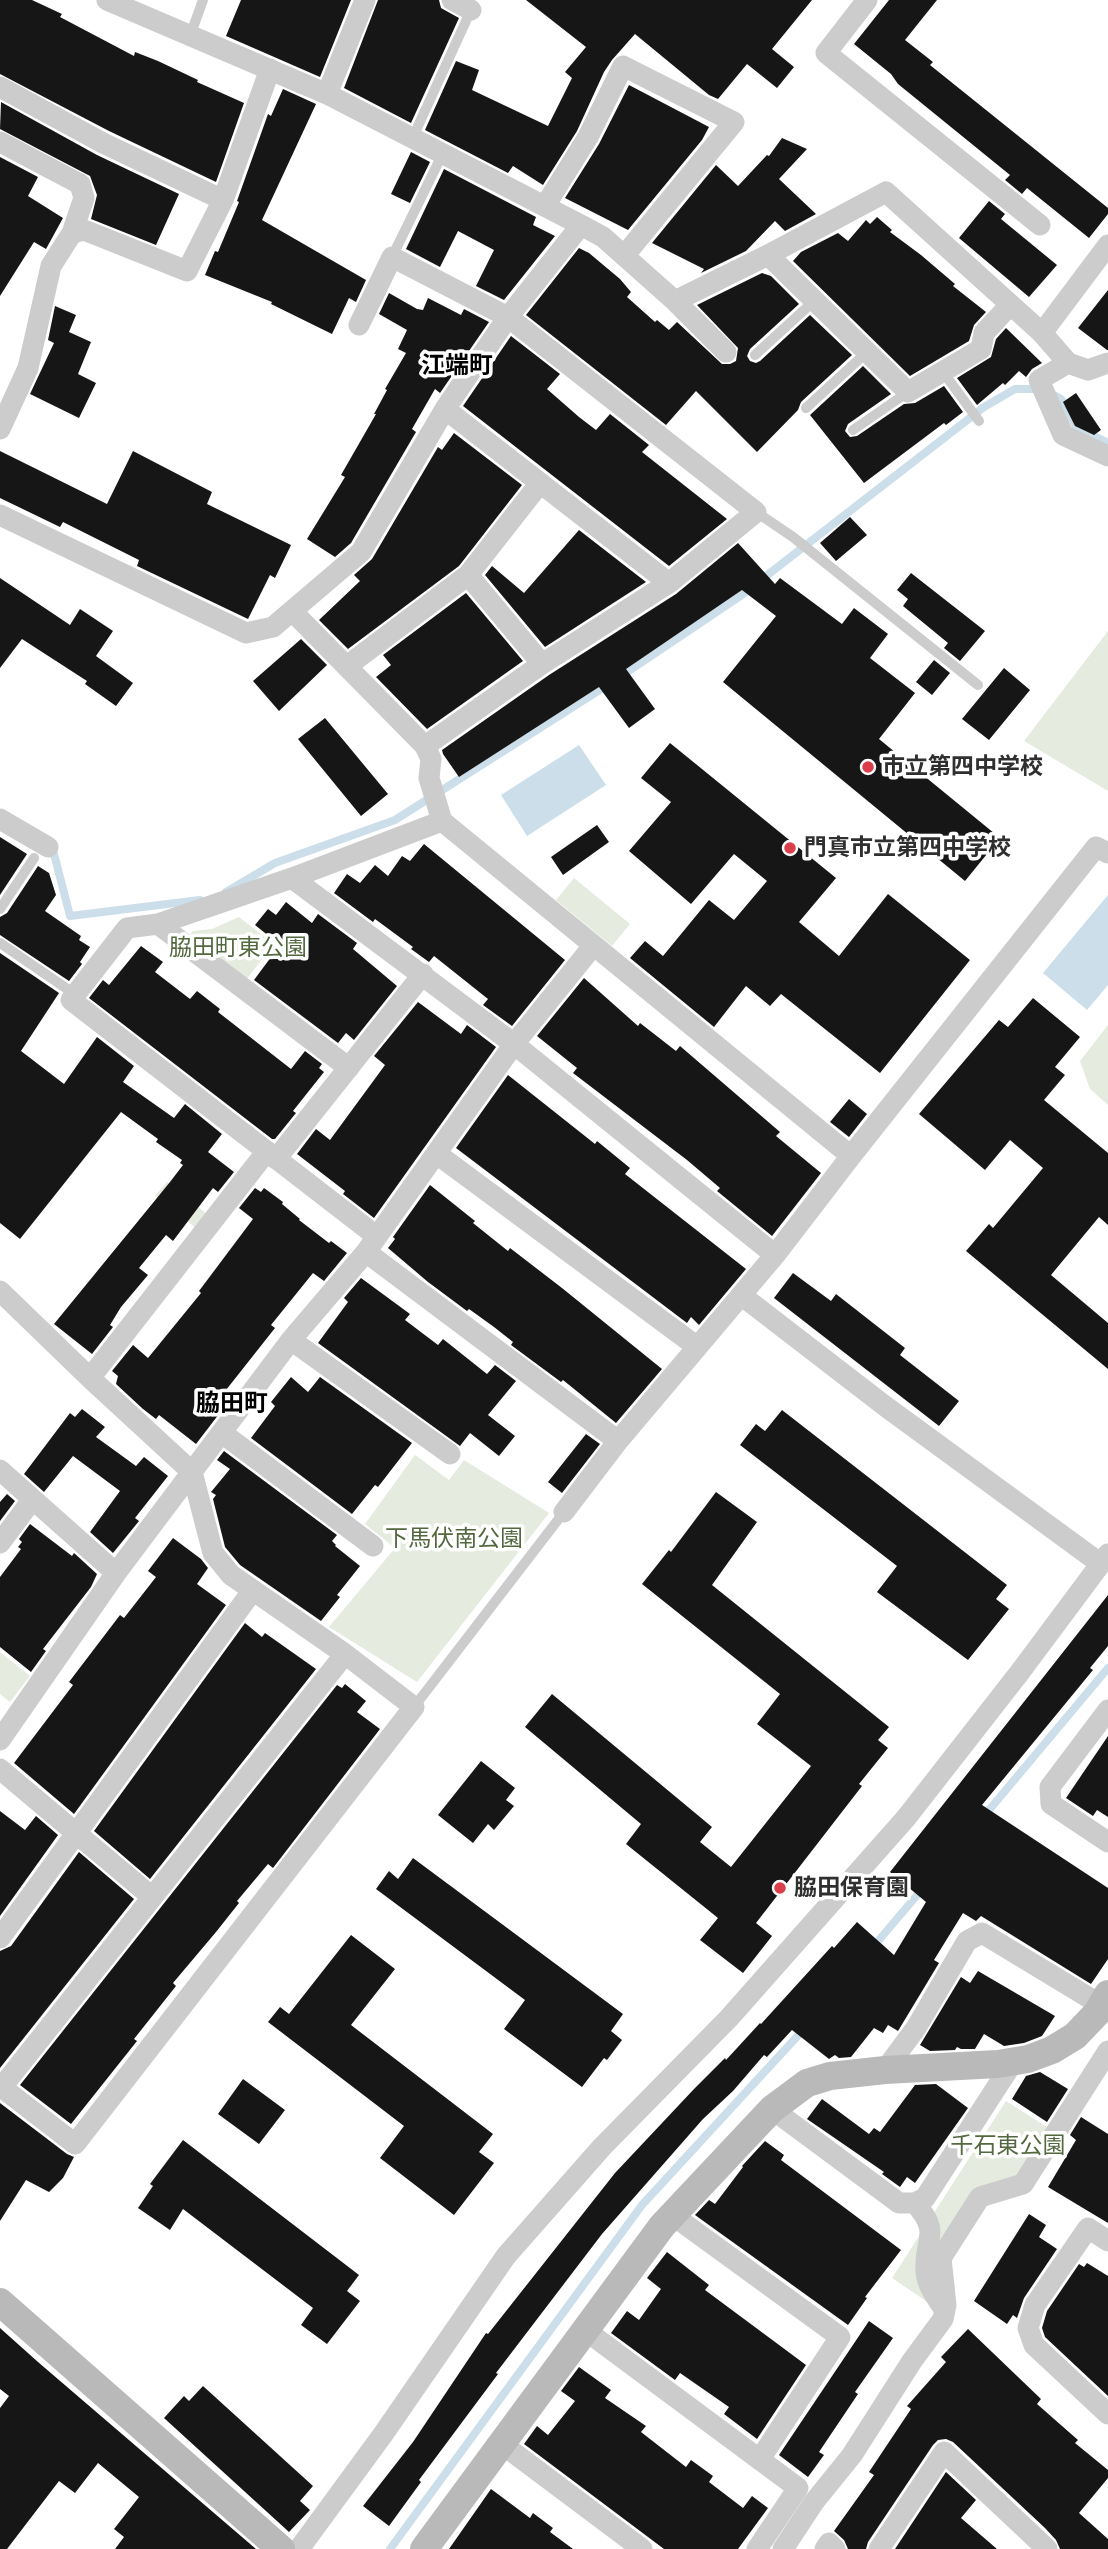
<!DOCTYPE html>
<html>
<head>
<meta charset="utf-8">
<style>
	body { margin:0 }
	canvas { display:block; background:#fff }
</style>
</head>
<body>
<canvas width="1108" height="2549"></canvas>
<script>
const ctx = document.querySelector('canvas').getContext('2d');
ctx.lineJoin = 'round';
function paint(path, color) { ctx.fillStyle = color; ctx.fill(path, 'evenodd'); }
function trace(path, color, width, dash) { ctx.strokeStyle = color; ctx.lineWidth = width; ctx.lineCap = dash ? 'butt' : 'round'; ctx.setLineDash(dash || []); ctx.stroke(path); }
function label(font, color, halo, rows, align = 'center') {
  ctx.font = font + ' Inter,"Noto Sans JP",sans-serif'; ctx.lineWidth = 7; ctx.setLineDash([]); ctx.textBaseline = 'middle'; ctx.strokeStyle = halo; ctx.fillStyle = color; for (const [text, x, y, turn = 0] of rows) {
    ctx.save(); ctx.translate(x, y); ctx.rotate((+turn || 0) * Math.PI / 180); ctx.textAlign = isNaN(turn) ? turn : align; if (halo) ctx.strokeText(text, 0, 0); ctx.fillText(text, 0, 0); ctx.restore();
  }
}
paint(new Path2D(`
	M1108 631V791L1024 741Z
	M574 878 630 924 612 946 556 900Z
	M239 917 274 944 242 985 185 941 193 931 212 929Z
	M1108 1025V1105L1090 1089 1080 1061Z
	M167 1182 208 1215 197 1229 155 1196Z
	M415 1455 449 1480 464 1460 549 1513 417 1682 329 1627 395 1548 365 1524Z
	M0 1652 30 1676 10 1702 0 1694Z
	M1006 2101 1050 2129 1020 2178 977 2192 929 2303 892 2278Z`), '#e5ebde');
paint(new Path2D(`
	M579 745 606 785 527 836 501 795Z
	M1108 895V985L1087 1010 1043 973Z`), '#ccdeea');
trace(new Path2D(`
	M620 677 739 597 984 407 1015 389H1043L1061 399 1076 427 1108 443
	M52 846 70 916 200 900
	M226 892 275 863 395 820 609 684
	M984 1816 1108 1668
	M873 1947 924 1887
	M390 2549 642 2205 804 2029`), '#ccdeea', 8);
paint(new Path2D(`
	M0 0H32L62 14 60 17 134 56 135 52 158 61 198 80 197 82 244 103 216 182 109 131 0 74Z
	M241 0H351L320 77 226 36Z
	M378 0H439L441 8 459 18 411 123 344 88Z
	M526 0H812L772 49 794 67 777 88 747 64 718 99 709 95 635 34 612 60 604 72 577 131 543 185 513 166 508 173 425 130 456 61 479 70 472 90 548 126 572 78 565 72 586 47Z
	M889 0H937L905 40 933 62 930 65 1108 208V214L1089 238 1027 188 1022 194 1005 180 1010 175 898 84 891 74 854 44Z
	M629 85 709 127 702 140 628 230 565 198 599 144Z
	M283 89 316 104 262 220 366 280 356 302 349 298 332 334 271 304 272 302 205 275 215 251 218 252 239 202 237 201 268 114 271 116Z
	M1 102 97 155 179 194 156 245 91 219 97 195 90 176 0 129Z
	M782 138 807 149 779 179 816 214 785 231 775 221 746 251 701 273 704 269 652 243 716 165 738 186 767 155 769 156Z
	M411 152 430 162 410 203 391 194Z
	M0 157 38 177 28 196 63 218 46 249 34 242 0 296Z
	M444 169 536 217 533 225 555 236 504 300 476 286 494 250 458 231 440 267 406 249Z
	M989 201 1005 214 1001 219 1057 265 1029 297 959 238Z
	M877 217 892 230 890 232 921 255 955 284 953 286 986 312 974 325 969 341 910 376 793 261 801 252 838 233 848 241 866 220 870 224Z
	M579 248 589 253 620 279 631 292 627 297 655 322 657 320 669 330 677 322 722 364H730L736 361 738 348 697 305 762 273 771 276 799 304 750 349 747 356 750 361 756 363 760 361 810 315 852 355 801 402 798 410 757 452 696 391 666 425 526 315Z
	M1108 290V350H1107L1078 328Z
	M389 293 417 309 423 310 428 298 461 315 464 309 489 322 440 393 435 389 412 429 416 432 351 543 335 557 307 539 345 477 341 475 376 414H374L387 390 385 389 406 353 398 349 407 330 379 314Z
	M55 306 76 315 69 332 91 342 78 374 96 383 79 418 30 394 54 343 48 340Z
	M1006 328 1042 363 1032 369 1026 377 1019 371 1005 385 1003 383 977 405 957 378 991 357 996 339Z
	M511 336 560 374 547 389 579 417 596 430 610 414 649 445 642 452 727 519 669 566 463 406Z
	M863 366 891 394 848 424 845 431 850 437 857 436 904 404 915 403 944 386 963 412 946 425 944 423 864 483 810 415Z
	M1076 393 1101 430 1094 435 1075 426 1063 402Z
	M454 433 522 485 459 566 348 649 319 620 360 581 354 575 372 559 438 447 442 450Z
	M0 451 107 504 133 451 212 492 207 504 291 545 275 578 270 575 248 619 137 566 139 560 63 522 60 527 0 498Z
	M850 517 867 535 836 561 820 543Z
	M579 530 646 582 545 647 485 575 492 566 524 593Z
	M738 543 775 584 780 578 842 624 854 608 888 634 870 658 915 693 879 739 1000 838 965 881 723 682 776 616 742 590 626 669 655 709 629 728 599 687 459 777 443 754 442 750 549 675 676 594Z
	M911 573 985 631 960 661 944 648 948 643 903 606 908 599 897 590Z
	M0 578 70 625 80 609 113 631 96 656 133 683 116 706 85 684 87 681 22 639 0 668Z
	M466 593 523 661 427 729 376 677 391 665 383 655Z
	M301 639 327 665 279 711 253 681Z
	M934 660 950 673 932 695 916 682Z
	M1004 668 1030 690 989 740 962 719Z
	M325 718 388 794 361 816 298 739Z
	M670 743 836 878 799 922 839 956 888 894 970 960 880 1073 781 994 770 1006 746 986 714 1027 630 958 645 941 663 956 709 900 734 920 767 881 734 854 691 904 629 851 671 802 641 778Z
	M597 825 609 842 563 875 551 857Z
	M0 837 27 854 0 895Z
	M424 844 565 960 512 1026 483 1005 488 999 434 956 429 962 411 949 413 947 375 919 373 922 334 893 347 874 360 883 375 865 388 876 402 856 410 861Z
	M38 866 49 873 56 895 45 911 81 936 79 940 90 947 80 962 82 964 69 981 0 935V917L7 913Z
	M286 902 312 923 318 914 357 943 353 949 397 986 354 1040 346 1033 338 1043 254 980 280 945 255 925 268 909 276 915Z
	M141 946 163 962 155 972 190 999 197 991 220 1009 218 1012 291 1069 305 1051 322 1064 319 1068 324 1072 293 1111 296 1113 275 1139H272L89 998 103 980 109 985Z
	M0 953 59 993 21 1051 64 1084 97 1037 134 1066 123 1082 174 1118 185 1104 222 1134 208 1152 234 1172 218 1192 213 1188 173 1241 166 1235 139 1268 148 1275 121 1307 110 1325 113 1327 92 1354 54 1324 170 1182 183 1165 180 1163 182 1160 156 1142 158 1139 121 1112 20 1239 0 1223Z
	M584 978 638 1026 640 1023 676 1051 680 1046 780 1132 776 1136 821 1173 772 1236 717 1191 720 1188 687 1160 573 1073 577 1068 537 1036Z
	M1033 998 1080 1037 1055 1067 1065 1075 1044 1100 1108 1153V1225L1099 1217 1051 1275 1108 1323V1369L966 1251 989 1224 993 1228 1043 1168 1010 1140 985 1170 919 1114 999 1020 1008 1027Z
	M418 1002 461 1034 467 1025 496 1047 374 1218 343 1194 345 1191 297 1154 316 1129 330 1140 385 1065 374 1056Z
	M508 1075 595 1144 597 1141 630 1168 625 1174 746 1269 699 1325 691 1317 687 1323 456 1148Z
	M849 1099 867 1114 849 1137 830 1122Z
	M430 1185 475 1221 473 1223 508 1251 510 1248 562 1288 662 1369 616 1423 563 1380 561 1382 511 1345 513 1342 494 1327 469 1309 467 1311 428 1282 388 1248 395 1239 393 1237Z
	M255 1188 261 1192 264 1188 283 1202 282 1204 300 1219 299 1220 329 1243 331 1241 347 1253 324 1281 313 1273 271 1325 275 1328 211 1409 219 1414 196 1444 159 1415 156 1419 143 1409 116 1384 118 1376 112 1371 133 1345 148 1358 201 1293 199 1291 253 1219 239 1208Z
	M793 1273 831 1301 836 1294 905 1348 900 1355 959 1401 939 1426 774 1298Z
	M361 1278 410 1314 405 1320 438 1345 443 1339 487 1374 495 1365 516 1381 488 1415 515 1436 499 1456 470 1433 460 1446 318 1343 348 1302 344 1298Z
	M291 1377 308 1392 320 1377 412 1443 378 1487 375 1485 352 1514 251 1438 275 1406 271 1402Z
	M82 1409 105 1427 96 1437 136 1466 144 1457 168 1476 135 1518 139 1521 113 1553 90 1532 120 1491 73 1456 44 1492 24 1474 70 1413 75 1417Z
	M782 1410 1007 1585 996 1599 1009 1609 968 1660 877 1592 897 1566 740 1445 756 1424 765 1431Z
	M586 1434 600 1444 562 1493 548 1482Z
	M224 1451 337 1535 332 1541 336 1545 335 1546 360 1566 337 1595 340 1597 321 1621 240 1565 225 1547 213 1499 216 1495 211 1492 230 1469 217 1460Z
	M716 1492 757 1522 712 1585 889 1727 878 1740 888 1748 859 1784 862 1786 756 1923 772 1936 743 1973 700 1940 718 1918 626 1844 641 1824 525 1727 552 1694 712 1827 700 1842 731 1867 811 1766 757 1724 780 1694 642 1584 669 1550 671 1552Z
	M7 1494 15 1501 0 1521V1502Z
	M30 1524 72 1556 74 1553 97 1574 91 1587 43 1649 46 1651 31 1672 0 1647V1577L21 1549 18 1547 22 1542 19 1539Z
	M173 1538 201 1559 208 1568 197 1584 226 1605 74 1814 14 1763 73 1685 69 1682 120 1615 124 1618 156 1577 148 1571Z
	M1108 1595V1646L1090 1668 1093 1670 982 1805 1108 1888V1959L1091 1984 981 1916 976 1921 963 1913 934 1960 939 1963 898 2031 888 2025 883 2033 874 2028 851 2057 839 2058 835 2055 829 2059 792 2030 767 2057 764 2055 733 2091 703 2119 602 2234 496 2373 498 2374 419 2480 421 2482 389 2526 363 2506 413 2442 486 2333 488 2334 615 2173 694 2089 725 2058 726 2060 760 2023 761 2024 832 1946 834 1948 857 1922 894 1955 926 1902 890 1872Z
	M245 1623 262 1637 265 1633 316 1669 150 1879 94 1831Z
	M345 1684 366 1701 357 1712 380 1729 273 1868 268 1864 237 1901 239 1903 216 1932 173 1983 176 1986 134 2039 137 2041 71 2124 20 2085 337 1685 342 1688Z
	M1108 1736V1817L1097 1810 1093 1816 1066 1798Z
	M481 1761 515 1788 506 1800 514 1806 494 1830 488 1824 473 1843 438 1815Z
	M0 1811 25 1830 36 1816 58 1835 0 1916Z
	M79 1852 134 1899 0 2068V1951L11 1946Z
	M413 1858 623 2014 611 2031 622 2040 607 2060 604 2058 582 2087 504 2029 525 2000 376 1889 389 1871 398 1879Z
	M351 1935 395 1969 351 2025 493 2134 479 2152 494 2163 454 2215 380 2158 404 2126 268 2022 280 2007 289 2014Z
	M978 1971 1055 2016 1042 2036 1024 2043 1004 2046 984 2034 975 2049H961L957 2047 955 2050 930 2051 920 2045 961 1977 970 1983Z
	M1040 2072 1068 2089 1047 2122 1012 2099 1026 2076Z
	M243 2079 285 2110 259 2144 218 2114Z
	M936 2084 968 2108 915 2183 907 2177 900 2187 882 2174 884 2172 807 2119 822 2099 869 2134 874 2128 880 2132 915 2085Z
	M0 2103 67 2154 74 2157 63 2178 49 2192 26 2180 0 2221Z
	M1081 2117 1108 2134V2223L1048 2187 1076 2140 1070 2135Z
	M183 2140 359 2275 347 2291 360 2301 327 2344 301 2325 313 2308 183 2209 170 2230 138 2208 153 2186 150 2184Z
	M765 2141 784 2155 781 2160 901 2250 865 2297 867 2298 848 2325 695 2215 709 2200 715 2204 743 2167 742 2166Z
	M1029 2214 1046 2225 1039 2237 1057 2249 1024 2298 1017 2318 1013 2315 1007 2324 974 2301Z
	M667 2252 709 2285 705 2290 806 2365 757 2439 724 2414 729 2407 680 2373 675 2380 611 2333 627 2311 639 2320 661 2289 647 2278Z
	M1087 2263 1108 2276V2396L1045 2337 1042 2328 1047 2311 1079 2264 1084 2267Z
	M869 2321 893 2338 855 2392 858 2394 819 2452 824 2455 808 2477 779 2455Z
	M0 2328 38 2362 256 2549H115L124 2537 114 2529 139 2497 98 2463 75 2493 59 2481 7 2549H0V2408L9 2396 0 2389Z
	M968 2329 1041 2399 1037 2404 1078 2440 1075 2443 1108 2470V2478L1079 2513 1108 2539V2549H1060L1056 2540 1045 2528 953 2442 946 2439 938 2440 933 2445 868 2542 866 2549H848L844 2540 834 2531 874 2475 869 2472 911 2409 907 2406 946 2362 941 2357Z
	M579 2367 611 2390 605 2398 646 2426 641 2432 686 2467 691 2460 713 2476 709 2482 743 2508 752 2496 768 2508 738 2549H664L524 2444 537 2426 548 2435 575 2401 561 2391Z
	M203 2386 313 2486 300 2501 310 2510 289 2532 164 2418 184 2396 189 2401Z
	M946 2472 976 2500 961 2518 997 2549H895Z
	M491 2489 530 2518 533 2513 553 2528 550 2532 573 2549H449Z`), '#161616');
trace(new Path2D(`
	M190 36 203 0
	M413 137 471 10
	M392 257 443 153
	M755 355 814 301
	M943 372 979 421
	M806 408 867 352
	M853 430 908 392
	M756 512 793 537 978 685
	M0 909 34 858
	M0 943 76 995
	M414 1707 564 1512`), '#ccc', 10);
trace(new Path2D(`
	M107 0 327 94 581 225 603 237 675 301 768 255 886 192 1042 333 1068 363 1088 370 1108 363
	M452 0 471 10
	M867 0 826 53 1040 225
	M0 87 103 143 223 200
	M327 94 365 0
	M0 142 80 184 84 198 72 233
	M545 206 588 137 623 66 734 122 624 256
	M768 255 908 392 981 349 984 333 1010 305
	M675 301 726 352
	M359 325 392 257 508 317 756 512 669 583 542 664 425 746
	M1042 333 1108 245
	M1068 363 1039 380 1063 435 1108 456
	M445 409 508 317 581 225
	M0 429 28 368 51 266 72 233 84 230 187 271 223 200 270 69
	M0 515 246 633 273 627 361 552 445 409 669 583
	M468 575 542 664
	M292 611 425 746 431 759 429 778 442 821
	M347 666 468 575 540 483
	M0 819 48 847
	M292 878 514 1044 775 1255
	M158 924 349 1068
	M437 1154 696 1346
	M276 1159 423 974
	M375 1235 71 1000 127 928 158 924 292 878 442 821 851 1156
	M366 1252 618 1441
	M0 1291 90 1378 192 1472 213 1553 231 1575 345 1654 414 1707 75 2144 0 2086
	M741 1295 885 1406 1101 1564
	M291 1340 450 1454
	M90 1378 267 1151
	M222 1433 373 1546
	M0 1470 116 1573
	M564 1512 618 1441 775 1255 851 1156 1096 847 1108 853
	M0 1543 32 1500
	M1108 1710 1050 1787 1051 1804 1108 1842
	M0 1740 116 1573 291 1340 366 1252 514 1044 593 946
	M0 1769 152 1897
	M0 1938 253 1590
	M885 2070 916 2028 967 1941 982 1933 1101 2005
	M2 2087 345 1654
	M772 2109 899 2203H915L925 2198 1013 2062
	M915 2203C942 2234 924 2238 926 2271 926 2283 935 2296 942 2306
	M671 2214 840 2337 760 2459
	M1108 2241 1088 2228 1035 2305 1028 2328 1034 2345 1108 2414
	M585 2330 798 2488 757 2549
	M502 2444 642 2549
	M299 2549 384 2433 506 2256 602 2147 729 2018 906 1818 1020 1672 1108 1554
	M783 2549 814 2502 852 2455 912 2361 943 2319 946 2305 941 2258 980 2197 1023 2184 1108 2051
	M825 2549 829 2543 835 2549
	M879 2549 944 2452 1047 2549`), '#ccc', 21);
trace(new Path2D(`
	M0 2302 281 2549
	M424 2549 662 2226 772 2109 807 2083 830 2076 885 2070 998 2064 1028 2059 1052 2050 1075 2036 1097 2013 1108 1994`), '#b9b9b9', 28);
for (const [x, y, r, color] of [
	[868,767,7,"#da3e4b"],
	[790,848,7,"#da3e4b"],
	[780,1888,7,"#da3e4b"]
]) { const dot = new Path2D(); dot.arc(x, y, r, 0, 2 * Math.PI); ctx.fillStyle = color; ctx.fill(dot); trace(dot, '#fff', 2.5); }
label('bold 23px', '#2f2f2f', '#fff', [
	["市立第四中学校",882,767],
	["門真市立第四中学校",804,848],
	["脇田保育園",794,1888]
], 'left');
label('23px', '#53683f', '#fff', [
	["脇田町東公園",238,948],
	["下馬伏南公園",454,1539],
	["千石東公園",1008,2146]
]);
label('bold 24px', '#000', '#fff', [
	["江端町",457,366],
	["脇田町",232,1404]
]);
</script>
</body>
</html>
